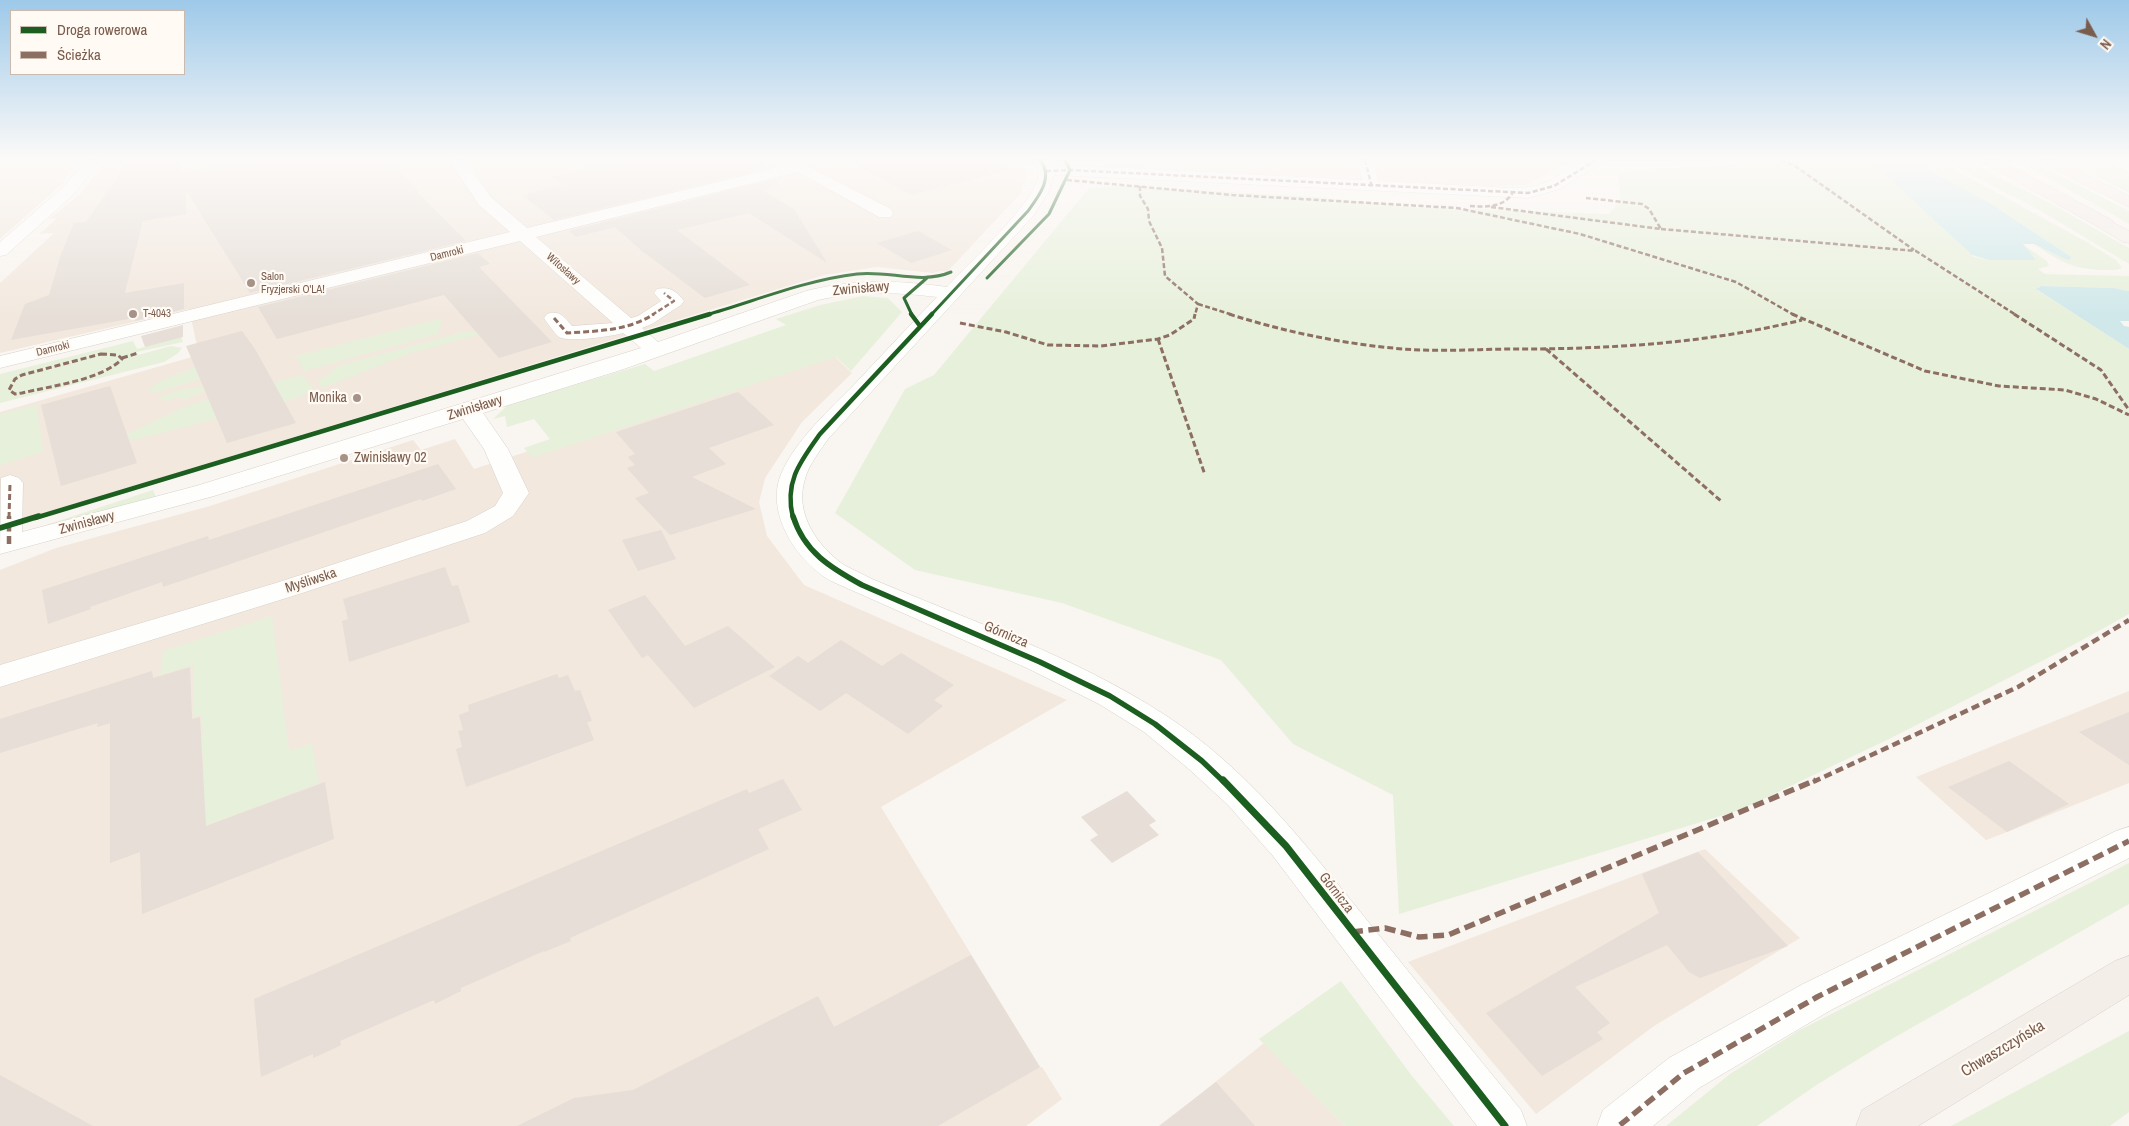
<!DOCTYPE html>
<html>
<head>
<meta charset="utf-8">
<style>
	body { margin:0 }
	#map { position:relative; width:2129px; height:1126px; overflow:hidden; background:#f9f5f0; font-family:"Archivo Narrow",sans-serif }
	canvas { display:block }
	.legend { position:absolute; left:10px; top:10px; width:175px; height:65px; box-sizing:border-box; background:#fffaf3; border:1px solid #cabbb1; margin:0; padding:6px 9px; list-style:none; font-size:15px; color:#7a5c4d }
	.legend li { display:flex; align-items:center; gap:10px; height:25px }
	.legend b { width:25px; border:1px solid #cabbb1 }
	.north { position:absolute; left:2069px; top:10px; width:50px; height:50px; -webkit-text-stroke:4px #fffaf3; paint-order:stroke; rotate:129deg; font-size:14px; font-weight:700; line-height:20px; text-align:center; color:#7a5c4d }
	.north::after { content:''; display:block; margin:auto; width:18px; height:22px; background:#7a5c4d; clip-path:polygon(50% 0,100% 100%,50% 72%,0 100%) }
</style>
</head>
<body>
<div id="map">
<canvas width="2129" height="1126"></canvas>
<ul class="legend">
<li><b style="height:6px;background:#1b5e20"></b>Droga rowerowa</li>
<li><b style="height:6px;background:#8d6e63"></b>Ścieżka</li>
</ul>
<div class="north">N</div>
</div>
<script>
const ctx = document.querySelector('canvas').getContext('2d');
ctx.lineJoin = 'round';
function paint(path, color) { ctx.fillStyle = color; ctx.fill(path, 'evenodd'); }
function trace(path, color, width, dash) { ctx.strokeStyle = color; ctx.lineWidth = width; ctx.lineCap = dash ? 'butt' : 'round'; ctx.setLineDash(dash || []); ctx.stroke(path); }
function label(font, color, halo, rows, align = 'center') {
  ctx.font = font + ' "Archivo Narrow",sans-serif'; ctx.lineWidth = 4.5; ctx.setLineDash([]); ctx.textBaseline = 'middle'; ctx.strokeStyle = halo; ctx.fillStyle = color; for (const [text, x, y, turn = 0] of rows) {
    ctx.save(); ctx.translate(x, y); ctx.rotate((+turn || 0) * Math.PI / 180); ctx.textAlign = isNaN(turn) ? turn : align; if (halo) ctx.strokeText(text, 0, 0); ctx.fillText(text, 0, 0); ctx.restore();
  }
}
paint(new Path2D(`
	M0 160H75L74 162 81 161 62 184 0 239Z
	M107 160H1018L1027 169 1021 193 947 272 940 271 933 273 877 267 824 275 36 516 0 524V412L199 355 189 309 0 353V283L54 233 39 234 57 218 49 219 79 195Z
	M1107 160H1574L1526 185 1491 186 1105 167Z
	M830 352 852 373 802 422 765 478 759 502 767 536 804 585 1067 700 881 807 1040 1067H1042L1062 1099 1026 1126H0V570L56 548 210 506 413 440 421 450 455 439 474 469Z
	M2129 691V783L2007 832 1986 840 1916 777Z
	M1705 849 1800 938 1654 1026 1536 1114 1408 962Z
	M1264 1043 1345 1126H1159L1194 1099Z`), '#f2e8de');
paint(new Path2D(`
	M1741 160H1965L2052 204 2129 248V264L2041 211 1948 163H1943L2083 240 2116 260 2122 268C2116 271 2109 270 2103 270 2072 269 2059 261 2034 244L2067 260 2070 256 2004 212 1910 163 1876 164 1974 257 1989 260H2036L2022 244 2047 261 2049 266 2038 269 2045 274 2129 276V291L2114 288 2041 286 2038 287 2037 290 2129 349V614L2075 644 1889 739 1740 810 1399 914 1393 795 1293 744 1221 660 1062 603 915 570 835 513 905 389 934 375 1089 188 1129 186 1317 197 1411 207 1609 214 1621 199 1617 172 1743 163Z
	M2017 160H2030L2129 211V224Z
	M2064 160H2104L2129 172V193Z
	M863 296 888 298 902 312 851 371 836 357 532 458 524 448 550 439 534 419 507 427 505 416 493 419 508 405 645 364 654 371 786 325 776 319 820 305Z
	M443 318 438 334 304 371 296 356Z
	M466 331 485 333 412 353 322 388 318 382 338 366Z
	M181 337 183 342 137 352 138 355 171 346 182 348 177 354 164 362 0 403V374L133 341 137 349Z
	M198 366 202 379 153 393 148 389 165 379Z
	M303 375 314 390 294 399 137 439H117L188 405Z
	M208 386 210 389 183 400 181 397 163 401 159 397 179 390Z
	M37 405 43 452 0 465V414Z
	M153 490 158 501 31 530Z
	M272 616 289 751 312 743 319 783 200 828 196 778 204 775V754L196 755 195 738 203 735 201 715 194 717 193 665 160 675 163 651Z
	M2129 863V904L1883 1044 1818 1084 1757 1126H1666L1730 1074 1798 1031Z
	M1341 981 1412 1076 1454 1126H1345L1259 1039Z
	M2129 1031V1112L2110 1126H1951Z`), '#e7f0db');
paint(new Path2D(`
	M1910 163 1923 167 1993 205 2070 256 2071 259 2067 260 2034 244H2023L2036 260H1989L1972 255 1875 165 1878 164Z
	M2041 286 2114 288 2129 291V321H2120L2124 326 2129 327V349L2036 289Z`), '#d0e8ea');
paint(new Path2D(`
	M129 160H180V172L268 160H389L420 192H417L466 241 250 293 186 190V214L143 221 125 293 184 283V309L135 321 134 318 11 340 25 304 49 295 61 254 74 223 86 222Z
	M625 160H764L768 168 554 220 522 195 563 185 551 177Z
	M845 160H1007L1008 170 912 195Z
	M776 179 779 186 762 190 794 209 827 263 749 213 677 230 750 285 705 298 642 251 615 227 576 237 569 231Z
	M918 231 952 250 911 263 877 243Z
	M478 253 490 264 479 267 552 342 499 358 444 295 277 339 258 307Z
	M183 325V337L145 347 141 336Z
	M242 331 255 349 296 423 227 443 186 346Z
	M110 386 137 463 61 486 41 405Z
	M738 392 774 425 709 448 726 464 692 477 756 509 670 535 635 498 649 493 627 468 635 465 628 457 635 454 616 432Z
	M438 464 456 489 422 501 421 499 163 587 162 582 90 607 91 609 48 624 42 590 208 536 209 540Z
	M661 530 676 559 638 571 622 540Z
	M445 567 452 586 458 585 470 622 349 662 342 621 348 619 343 599Z
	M645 595 685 646 728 626 775 667 694 708 648 655 642 658 608 610Z
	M841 640 882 666 901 653 954 685 934 700 943 706 908 734 846 693 820 711 769 676 798 656 808 663Z
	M190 667 192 719 200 717 206 826 325 782 334 839 142 914 140 852 110 863V723L97 727 98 723 0 753V719L152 671 153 678Z
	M557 674 559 678 568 675 575 691 580 690 592 721 587 722 594 740 466 787 456 749 462 747 458 731 463 730 459 715 469 711 468 705Z
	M2129 712V765L2079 732Z
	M2009 761 2069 804 2007 832 1948 787Z
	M783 779 802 810 758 829 769 849 570 938 571 941 544 952V951L461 988V991L435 1004 434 1000 340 1041 341 1045 331 1050 313 1058V1054L261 1077 254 999 747 789 749 793Z
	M1127 791 1156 821 1149 825 1159 835 1112 863 1090 840 1098 835 1081 817Z
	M1698 852 1788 946 1700 978 1689 972 1667 945 1575 987 1610 1023 1597 1032 1603 1039 1542 1076 1486 1013 1659 913 1642 874Z
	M971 955 1040 1067 938 1126H517L574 1098 633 1090 818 996 834 1027Z
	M0 1075 93 1126H0Z
	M1216 1082 1255 1126H1159L1194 1099Z`), '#e6ded7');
const minor = new Path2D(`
	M86 160H102L73 195 6 255 0 256V242L61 189Z
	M449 160H465L491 197 527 228 800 162 891 209 893 213 891 217H879L798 172 536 237 631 318 638 316 661 301 654 293 657 289C669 286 677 291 684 301L681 305 652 324 642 328 658 342 806 291C853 279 899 280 947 287 967 265 1034 203 1038 177 1039 170 1036 166 1032 160H1048L1053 166 1070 165 1362 180 1357 160H1373L1378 181 1514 188C1550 188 1555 174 1584 161 1589 159 1597 160 1604 160L1601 163 1560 189 1528 198 1054 175 1048 193 1034 215 828 439C820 451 809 464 805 479 794 513 817 546 844 565 853 570 863 574 872 579 969 620 1076 657 1165 715 1246 767 1306 845 1366 919 1418 983 1469 1047 1521 1110L1527 1126H1477L1273 856 1228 805 1190 770 1144 732 1099 704 1029 669 831 581C799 563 768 518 779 480 790 446 826 413 851 388 880 357 908 327 937 297 897 292 858 291 818 300L621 370 483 413 508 449 529 493 513 516 485 533 296 595 0 687V665L276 583 467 521 495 506 503 493 484 449 463 419 214 496 0 554 1 478 10 475 19 478 23 483 22 532 196 486 641 348 623 333C612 336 569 343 559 337 554 333 548 324 544 318L547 314C560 310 564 317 572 326L613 323 520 241 0 368V356L510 232 479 205Z
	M2107 160 2129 162V173L2110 163Z
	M2129 827V858L1831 1010 1699 1088 1653 1126H1597L1603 1110 1669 1058 1803 984 2116 831Z`);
const primary = new Path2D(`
	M2106 219 2129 231V243L2123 242 2100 228 2097 224 2100 220Z
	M2129 956V995L1918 1126H1856L1862 1110 2115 961Z`);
const motorway = new Path2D(`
	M1981 160H2000L2112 220 2115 224 2112 228 2106 229 2100 228 1984 163Z
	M2039 160H2059L2129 196V207L2042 163Z`);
trace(minor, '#d7d1cb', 1);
trace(primary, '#dad1cc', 1);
trace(motorway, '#dad1cc', 1);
paint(minor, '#fefefd');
paint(primary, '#f3eee8');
paint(motorway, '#f2eae7');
trace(new Path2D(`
	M1365 160 1372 187
	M1781 160 1795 166 1914 250
	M1046 171 1070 170 1528 193 1554 186 1596 160
	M1067 180 1232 195 1457 208 1580 234 1736 282 1794 315
	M1140 186V196L1148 209 1149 221 1162 248 1165 276 1198 304 1195 315
	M1470 206C1486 207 1504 208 1513 192
	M1491 207 1661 229 1649 209 1642 204 1586 198
	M1661 229 1916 251 2016 315
	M1198 304 1233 315
	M652 315 674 301 664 293`), '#8d6e63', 2.5, [5, 2.5]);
trace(new Path2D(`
	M1229 314C1285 332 1344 344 1403 349 1440 352 1479 349 1517 349 1613 349 1708 343 1802 320
	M1792 314 1925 371 1999 386 2065 390 2096 399 2129 415
	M2014 314 2101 370 2129 410
	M554 318 567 333C597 331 628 331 654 314
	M960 323 1006 332 1048 345 1101 346 1158 339 1170 335 1194 319 1195 314
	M1158 339 1205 475
	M1546 349 1721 501
	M101 354 118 355 122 359C101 380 51 386 22 393L15 394 9 390 15 379 22 375Z
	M122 358 138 353
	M9 518 10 483`), '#8d6e63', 3, [6, 3]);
trace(new Path2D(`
	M9 544V516
	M1813 782 2018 687 2129 620`), '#8d6e63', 4.5, [8, 4.5]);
trace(new Path2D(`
	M1352 932 1385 928 1419 937 1448 935 1816 780
	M1620 1125 1684 1073 1817 997 2129 841`), '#8d6e63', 5.5, [11, 5.5]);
trace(new Path2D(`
	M987 278 1049 214 1070 170 1065 160
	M706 315C755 301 806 280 857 274 888 270 921 285 951 272
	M912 315 904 298 928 277
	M931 315 1028 211C1039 196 1054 177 1040 160`), '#1b5e20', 3);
trace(new Path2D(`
	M911 314 920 326
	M35 518 710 314
	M793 518C784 482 800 462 820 434L932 314`), '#1b5e20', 4.5);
trace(new Path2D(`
	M793 516C804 552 831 568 862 585L1040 662 1110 696 1155 724 1202 761 1224 782
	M0 528 39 516`), '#1b5e20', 5.5);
trace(new Path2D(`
	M1223 780 1286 846 1505 1126`), '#1b5e20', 7);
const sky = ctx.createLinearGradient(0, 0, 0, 318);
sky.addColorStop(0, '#9ec9e9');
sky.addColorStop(0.5, '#fcfaf8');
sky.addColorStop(1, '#fcfaf800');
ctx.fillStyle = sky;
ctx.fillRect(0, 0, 2129, 318);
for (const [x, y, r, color] of [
	[251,283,5,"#a69286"],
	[133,314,5,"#a69286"],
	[357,398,5,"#a69286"],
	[344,458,5,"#a69286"]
]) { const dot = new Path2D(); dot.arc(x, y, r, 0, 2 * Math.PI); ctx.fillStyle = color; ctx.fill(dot); trace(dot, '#fffaf3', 2); }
label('11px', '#7a5c4d', '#fffaf3', [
	["Damroki",447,254,-14],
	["Witosławy",563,269,42],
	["Damroki",53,349,-14]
]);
label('11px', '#7a5c4d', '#fffaf3', [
	["Salon",261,277],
	["Fryzjerski O'LA!",261,290],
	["T-4043",143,314]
], 'left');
label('14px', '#7a5c4d', '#fffaf3', [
	["Zwinisławy",861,289,-5],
	["Zwinisławy",475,408,-17],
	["Zwinisławy",87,523,-15],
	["Myśliwska",311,581,-18],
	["Górnicza",1006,635,23],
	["Górnicza",1336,893,52]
]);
label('14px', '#7a5c4d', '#fffaf3', [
	["Monika",347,398],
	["Zwinisławy 02",354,458,"left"]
], 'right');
label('16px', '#7a5c4d', '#fffaf3', [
	["Chwaszczyńska",2003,1049,-31]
]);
</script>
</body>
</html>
